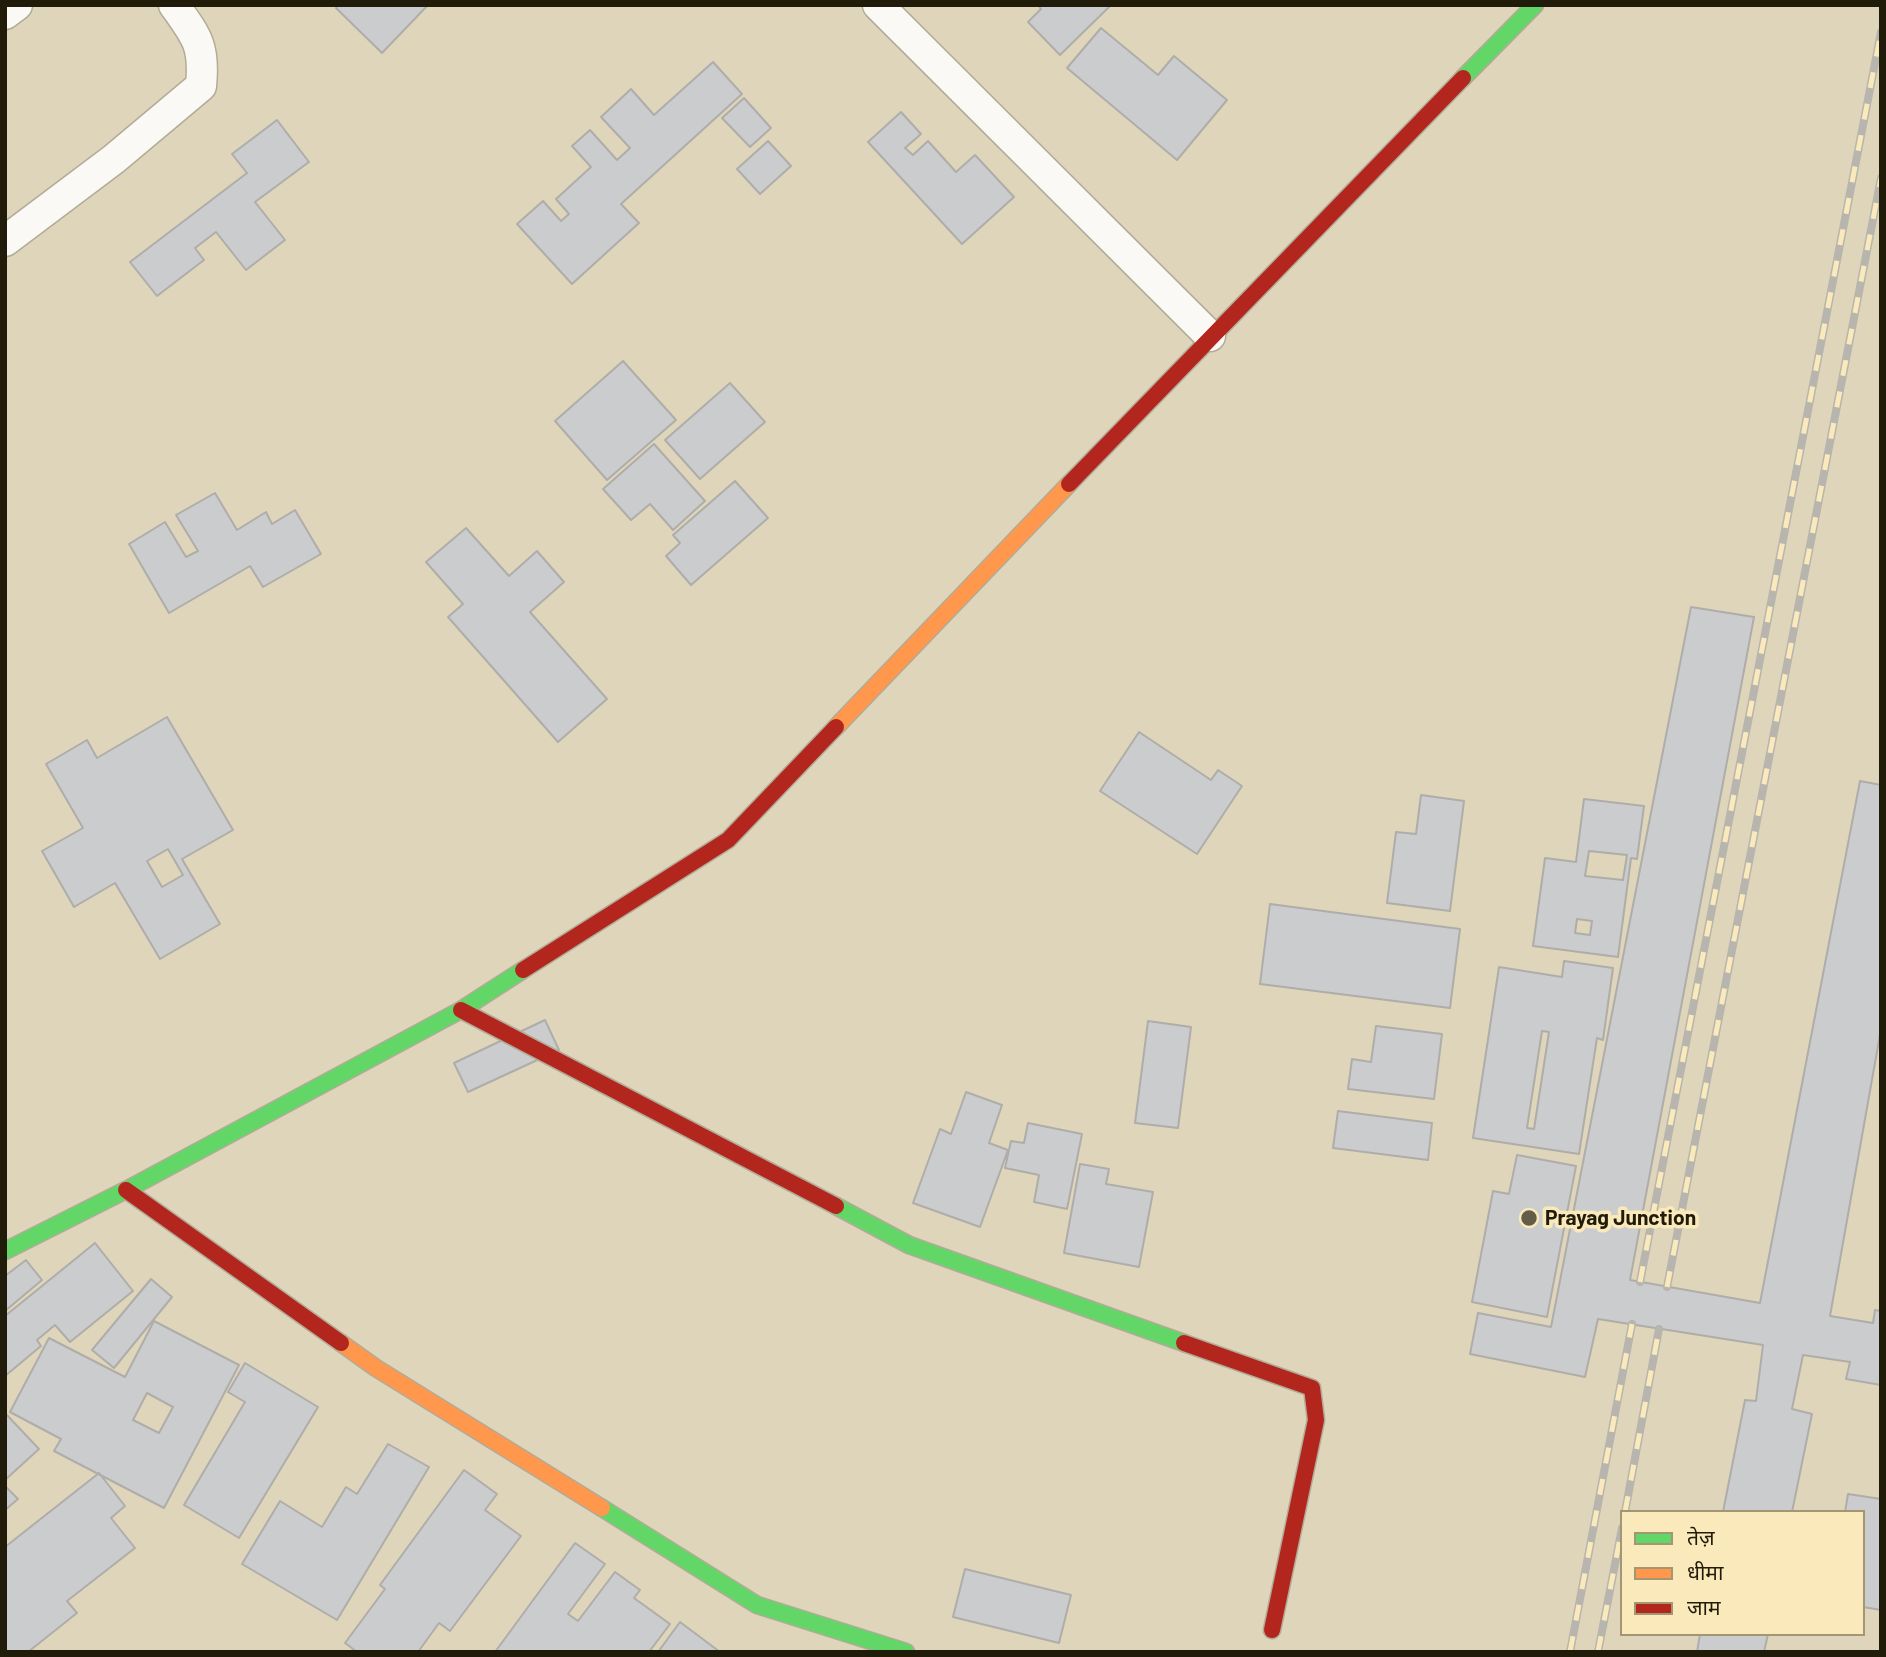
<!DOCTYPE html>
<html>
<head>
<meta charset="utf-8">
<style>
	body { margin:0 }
	#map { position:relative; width:1886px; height:1657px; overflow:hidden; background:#ded5bb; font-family:Barlow,"Noto Sans Devanagari",sans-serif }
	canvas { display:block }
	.frame { position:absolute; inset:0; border:7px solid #211b09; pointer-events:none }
	.legend { position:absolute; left:1620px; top:1510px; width:245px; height:126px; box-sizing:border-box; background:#fae9ba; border:2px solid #a39773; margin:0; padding:9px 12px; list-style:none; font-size:21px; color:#211b09 }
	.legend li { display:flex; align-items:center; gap:14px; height:35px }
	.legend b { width:35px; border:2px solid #a39773 }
</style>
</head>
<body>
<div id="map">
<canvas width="1886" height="1657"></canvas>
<div class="frame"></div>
<ul class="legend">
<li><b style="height:9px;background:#63d668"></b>तेज़</li>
<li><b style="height:9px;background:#ff974d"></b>धीमा</li>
<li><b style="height:9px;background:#b3261e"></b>जाम</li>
</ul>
</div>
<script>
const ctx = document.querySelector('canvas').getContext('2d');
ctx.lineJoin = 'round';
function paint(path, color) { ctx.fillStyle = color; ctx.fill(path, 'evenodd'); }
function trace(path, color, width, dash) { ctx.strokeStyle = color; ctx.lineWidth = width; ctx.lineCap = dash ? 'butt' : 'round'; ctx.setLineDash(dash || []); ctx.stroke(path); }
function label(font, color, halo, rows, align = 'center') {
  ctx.font = font + ' Barlow,sans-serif'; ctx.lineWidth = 7; ctx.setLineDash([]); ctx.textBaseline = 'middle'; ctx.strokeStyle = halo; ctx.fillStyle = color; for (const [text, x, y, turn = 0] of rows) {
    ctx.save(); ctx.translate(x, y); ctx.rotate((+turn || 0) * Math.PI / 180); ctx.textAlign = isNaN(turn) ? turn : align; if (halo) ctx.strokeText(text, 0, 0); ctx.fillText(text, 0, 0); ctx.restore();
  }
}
const building = new Path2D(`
	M338 5H428L382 53 336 8Z
	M1038 5H1110V6L1060 55 1028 22 1041 9Z
	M1101 28 1158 75 1174 56 1227 100 1177 160 1067 68Z
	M713 62 742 94 621 204 639 223 572 284 517 224 543 201 561 221 569 214 556 199 591 167 572 146 590 130 617 160 630 148 601 117 631 89 654 115Z
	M744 98 771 128 750 147 722 118Z
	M901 112 921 134 905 148 913 155 928 141 956 172 975 155 1014 197 962 244 868 142Z
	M277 120 309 162 255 202 285 240 246 270 216 232 195 248 204 260 157 296 130 262 247 173 232 154Z
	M768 141 791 166 760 194 737 169Z
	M623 361 676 420 607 480 555 421Z
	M730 383 765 422 700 479 665 440Z
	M654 444 705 501 673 530 650 504 631 520 603 489Z
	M735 481 768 518 691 585 666 556 680 543 673 535Z
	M215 493 237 530 266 512 272 524 295 510 321 554 263 587 250 566 169 613 129 544 165 522 186 557 198 551 176 515Z
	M466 528 509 576 537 551 564 582 530 612 607 699 558 742 448 617 463 604 426 562Z
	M1691 607 1754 617 1630 1280 1760 1303 1860 781 1881 785V1029L1830 1316 1873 1323 1875 1310 1881 1311V1385L1846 1379 1850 1362 1803 1355 1792 1409 1812 1414 1792 1512H1723L1745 1400 1756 1401 1763 1345 1598 1319 1585 1377 1470 1354 1478 1313 1551 1327Z
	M167 717 233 830 182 859 220 924 160 959 115 883 74 907 42 851 83 828 46 764 87 740 97 758ZM168 849 183 875 162 887 147 861Z
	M1139 732 1211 780 1218 770 1242 786 1197 854 1100 791Z
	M1421 795 1464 801 1450 911 1387 903 1396 832 1416 834Z
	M1584 799 1644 806 1637 859 1631 858 1618 957 1533 946 1545 858 1576 862ZM1589 851 1627 855 1623 880 1585 876ZM1577 919 1592 921 1590 935 1575 933Z
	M1270 904 1460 929 1450 1008 1260 984Z
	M1564 961 1613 968 1603 1040 1597 1038 1579 1154 1473 1138 1499 967 1562 977ZM1542 1031 1549 1032 1534 1129 1527 1128Z
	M545 1020 559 1050 468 1092 454 1063Z
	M1148 1021 1191 1027 1178 1128 1135 1123Z
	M1376 1026 1442 1034 1434 1099 1348 1089 1352 1059 1371 1062Z
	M966 1092 1002 1105 989 1143 1008 1150 980 1227 913 1203 940 1129 951 1134Z
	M1338 1111 1432 1123 1428 1160 1333 1148Z
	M1028 1123 1082 1134 1067 1209 1034 1202 1039 1175 1005 1168 1011 1141 1024 1143Z
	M1517 1155 1576 1166 1547 1317 1472 1302 1493 1191 1509 1194Z
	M1080 1164 1109 1169 1106 1184 1153 1192 1139 1267 1064 1253Z
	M95 1243 133 1291 70 1342 55 1325 37 1340 41 1346 5 1376V1316Z
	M26 1260 42 1280 5 1311V1276Z
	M151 1279 172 1297 114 1368 92 1350Z
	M154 1321 239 1365 164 1508 54 1451 61 1439 10 1412 49 1338 125 1377ZM147 1393 173 1407 159 1433 133 1420Z
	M245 1363 318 1407 239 1538 184 1505 245 1402 228 1392Z
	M5 1413 39 1449 5 1480Z
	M388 1444 429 1467 337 1620 242 1564 280 1501 322 1527 346 1487 357 1494Z
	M464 1470 497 1494 485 1510 521 1536 450 1631 439 1623 418 1652H357L345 1643 385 1589 380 1585Z
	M99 1473 125 1506 111 1518 135 1548 67 1601 77 1613 28 1652H5V1547Z
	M5 1486 18 1499 5 1510Z
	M1848 1494 1881 1499V1610L1863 1607V1512H1845Z
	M575 1543 605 1564 568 1614 578 1621 615 1572 640 1590 634 1598 670 1624 649 1652H495Z
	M965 1569 1071 1595 1059 1643 953 1617Z
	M680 1622 720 1652H658Z
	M1700 1634H1768L1764 1652H1697Z`);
paint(building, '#cbccce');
trace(building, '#afada9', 2);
const street = new Path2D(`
	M878 5 1210 336
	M5 14 17 5
	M5 241 114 159 201 86C205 46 197 37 174 5`);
const fast = new Path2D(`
	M1463 78 1535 5
	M836 1206 909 1245 1184 1343
	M5 1251 126 1190 461 1010 523 970
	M602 1508 757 1605 906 1652`);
const slow = new Path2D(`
	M836 727 1069 484
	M341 1343 376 1368 602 1508`);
const jam = new Path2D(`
	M1069 484 1463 78
	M523 970 728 840 836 727
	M461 1010 836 1206
	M126 1190 341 1343
	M1184 1343 1312 1388 1316 1420 1272 1630`);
trace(street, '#b2ab97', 33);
trace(fast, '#b2ab97', 19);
trace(slow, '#b2ab97', 19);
trace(jam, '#b2ab97', 19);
trace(street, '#faf9f5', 30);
trace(fast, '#63d668', 16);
trace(slow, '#ff974d', 16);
trace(jam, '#b3261e', 16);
const rail = new Path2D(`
	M1640 1282 1881 32
	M1667 1287 1881 178
	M1625 1512 1659 1329
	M1570 1652 1632 1324
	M1598 1652 1622 1528`);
trace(rail, '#b7b5ae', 8);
trace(rail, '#fae9ba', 5, [16]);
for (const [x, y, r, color] of [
	[1529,1218,9,"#635c47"]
]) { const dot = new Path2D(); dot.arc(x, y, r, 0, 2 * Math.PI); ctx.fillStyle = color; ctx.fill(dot); trace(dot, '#fae9ba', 2.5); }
label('bold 21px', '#211b09', '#fae9ba', [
	["Prayag Junction",1545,1218]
], 'left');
</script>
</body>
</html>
